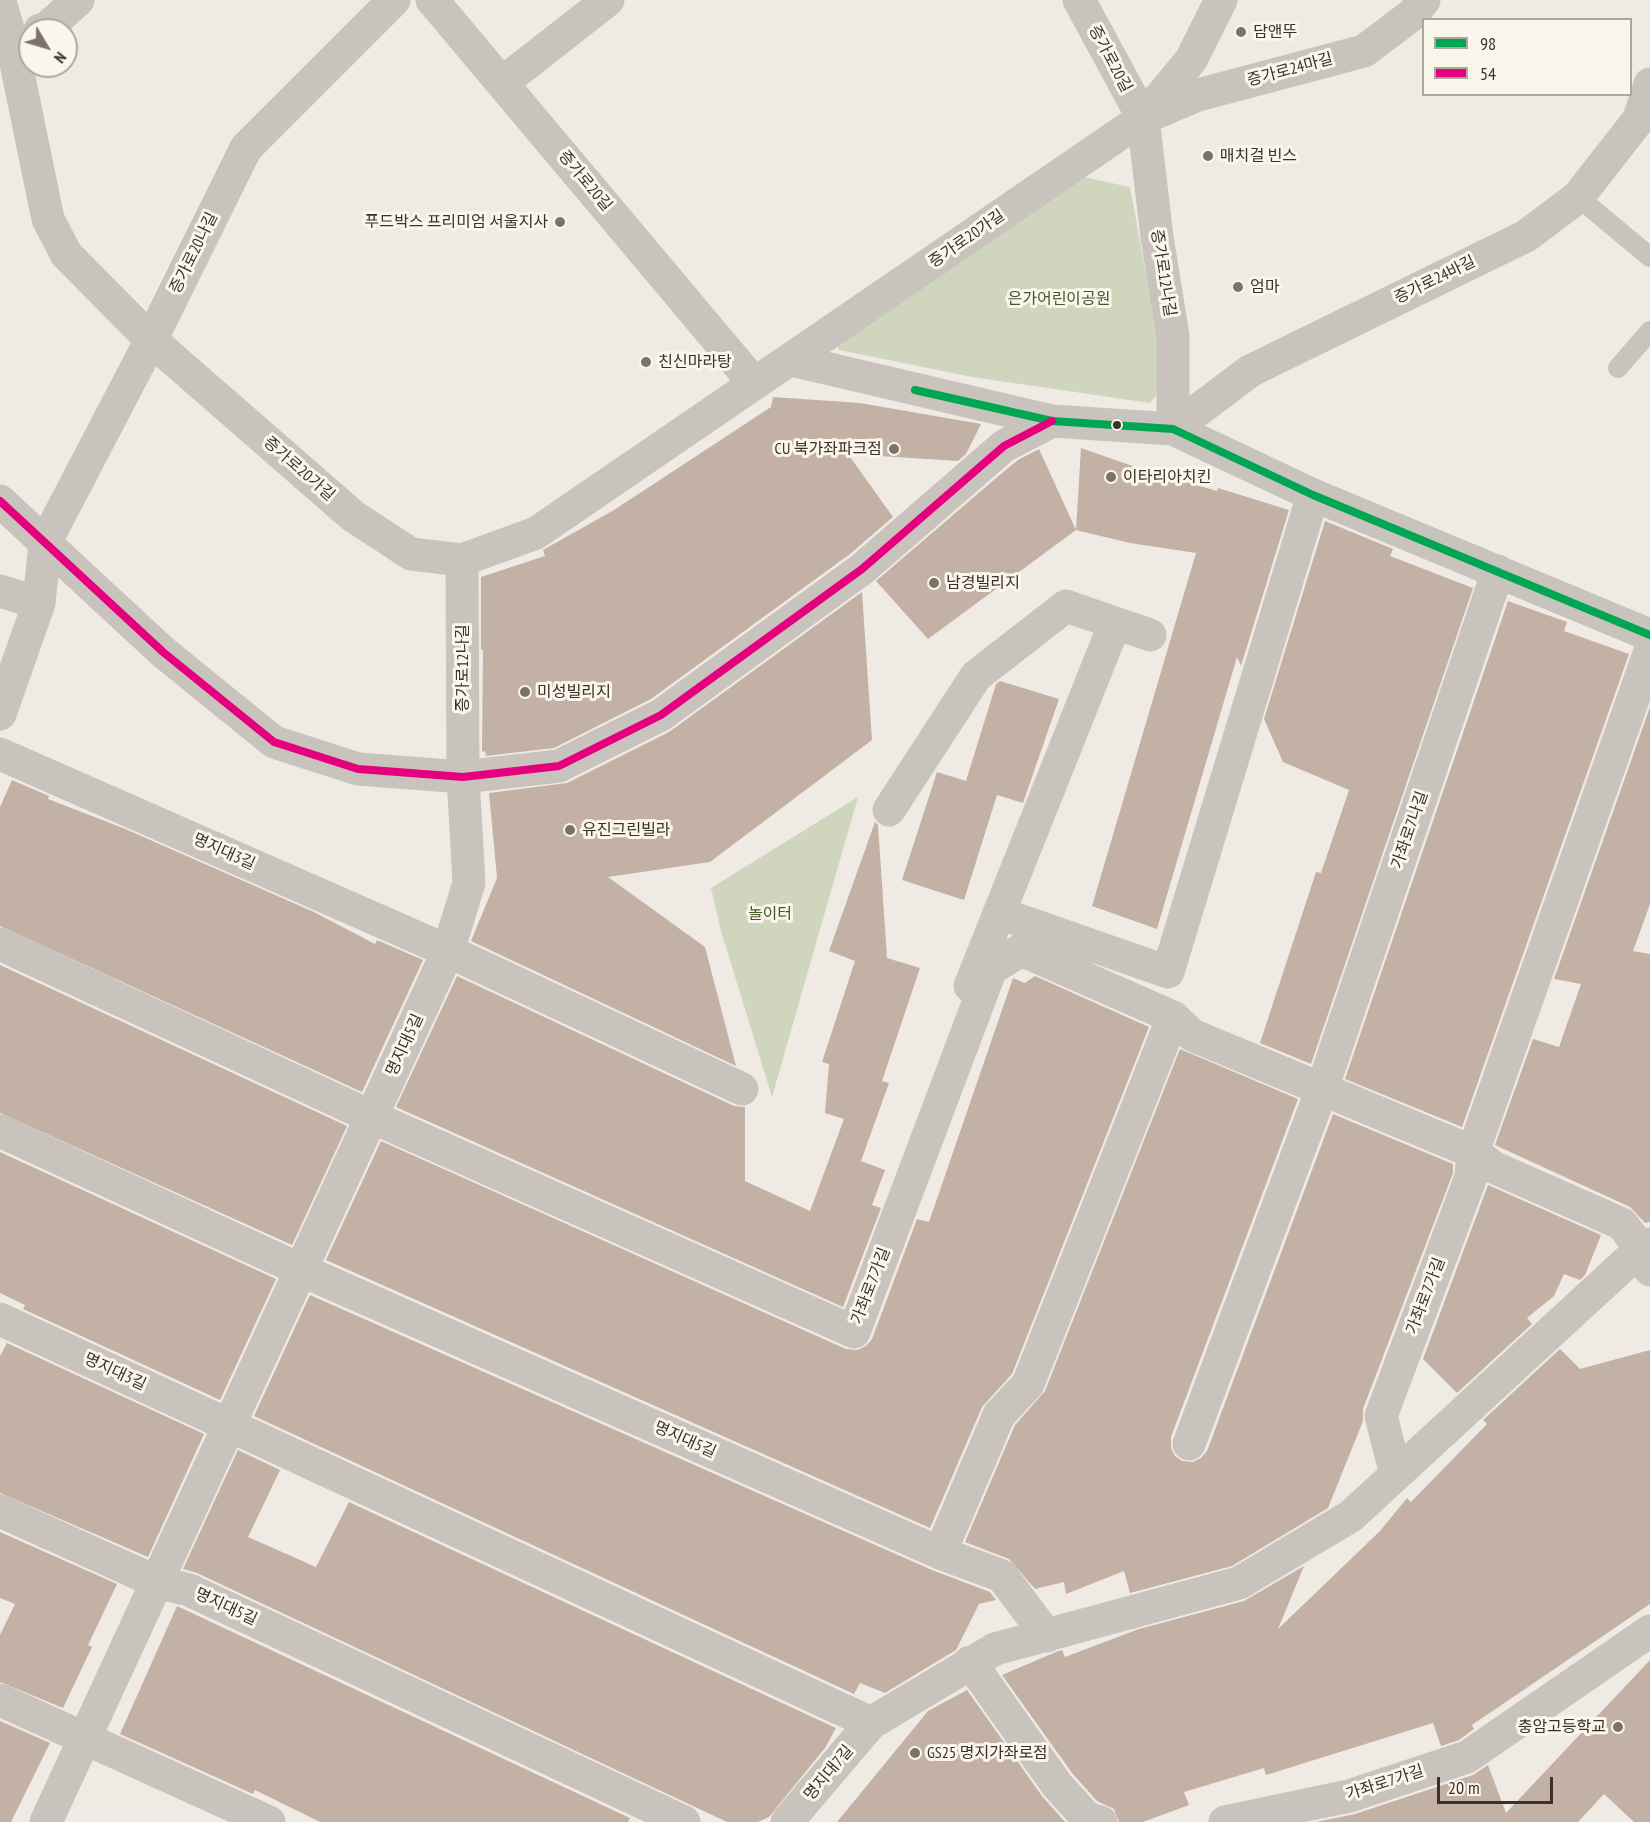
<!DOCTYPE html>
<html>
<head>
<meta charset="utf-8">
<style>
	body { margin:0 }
	#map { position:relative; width:1650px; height:1822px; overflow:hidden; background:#efebe4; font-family:"PT Sans Narrow",sans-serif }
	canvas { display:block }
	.legend { position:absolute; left:1422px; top:18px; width:210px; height:78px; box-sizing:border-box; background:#fbf6ec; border:2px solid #aea79e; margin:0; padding:8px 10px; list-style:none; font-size:18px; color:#3b312a }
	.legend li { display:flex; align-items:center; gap:12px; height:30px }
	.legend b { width:30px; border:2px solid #aea79e }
	.north { position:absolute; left:18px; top:18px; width:60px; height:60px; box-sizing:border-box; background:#fbf6ec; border:2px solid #aea79e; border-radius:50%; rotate:128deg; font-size:16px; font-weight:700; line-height:24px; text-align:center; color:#3b312a }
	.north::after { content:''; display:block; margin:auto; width:21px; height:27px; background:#7a726b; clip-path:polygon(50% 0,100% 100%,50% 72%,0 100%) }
	.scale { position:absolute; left:1437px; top:1777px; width:116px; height:27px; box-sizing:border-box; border:3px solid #3b312a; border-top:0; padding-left:8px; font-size:18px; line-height:21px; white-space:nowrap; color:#3b312a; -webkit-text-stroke:4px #fbf6ec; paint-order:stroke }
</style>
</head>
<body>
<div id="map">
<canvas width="1650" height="1822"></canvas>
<ul class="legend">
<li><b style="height:8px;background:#00a651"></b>98</li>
<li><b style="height:8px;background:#e5007d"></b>54</li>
</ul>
<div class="north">N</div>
<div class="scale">20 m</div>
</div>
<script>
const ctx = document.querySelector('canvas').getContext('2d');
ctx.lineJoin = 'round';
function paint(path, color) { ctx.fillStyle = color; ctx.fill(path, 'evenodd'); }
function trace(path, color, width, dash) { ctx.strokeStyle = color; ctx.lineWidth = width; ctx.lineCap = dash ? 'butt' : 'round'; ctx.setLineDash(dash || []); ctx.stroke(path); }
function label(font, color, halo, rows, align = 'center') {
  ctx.font = font + ' "PT Sans Narrow","Noto Sans KR",sans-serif'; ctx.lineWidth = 6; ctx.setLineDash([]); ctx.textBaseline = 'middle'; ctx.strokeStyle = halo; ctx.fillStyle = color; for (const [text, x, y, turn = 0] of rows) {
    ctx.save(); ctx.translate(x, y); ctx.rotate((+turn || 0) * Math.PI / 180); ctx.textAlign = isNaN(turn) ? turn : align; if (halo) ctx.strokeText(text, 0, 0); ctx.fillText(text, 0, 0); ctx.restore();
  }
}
paint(new Path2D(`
	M1079 176 1130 187 1166 383 1150 403 972 377 839 350 836 338Z
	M858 797 772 1097 721 931 711 888Z`), '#cfd6bd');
paint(new Path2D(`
	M773 397 860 403 981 424 966 454 958 461 848 454 893 517 850 554 651 699 554 748 486 756 485 751 482 752 483 649 481 650V577L545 556 543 550 614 510 771 407Z
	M1081 448 1144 470 1217 491 1218 488 1289 510 1241 666 1237 657 1157 929 1092 906 1196 553 1130 543 1076 530Z
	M1039 449 1076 530 928 639 876 581 1002 473 1018 460Z
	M1325 521 1393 549 1390 556 1473 588 1311 1064 1260 1043 1316 872 1321 873 1349 790 1283 762 1264 719Z
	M862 592 872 740 710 862 608 877 705 947 736 1066 471 941 497 878 489 793 567 783 669 732Z
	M1508 601 1567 622 1564 631 1629 654 1462 1127 1345 1079Z
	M1000 681 1059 699 1023 803 997 795 964 900 902 880 937 772 966 781 996 684Z
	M1650 707V904L1633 951 1650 954V1222L1645 1223 1630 1207 1495 1145 1533 1039 1559 1047 1581 984 1554 979Z
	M12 780 49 796 48 799 123 828 314 912 375 944 377 940 423 960 362 1092 0 926V807Z
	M875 822 878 825 887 958 920 968 882 1081 889 1083 861 1161 885 1170 872 1205 881 1208 843 1307 396 1107 457 976 734 1106 745 1107V1181L810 1211 844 1119 825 1113 829 1064 822 1062 855 961 829 951Z
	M0 965 347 1126 292 1245 0 1113Z
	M1035 976 1149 1027 1012 1374 982 1407 930 1528 326 1260 381 1141 846 1349 857 1350 866 1346 872 1339 917 1219 929 1222 1013 978 1025 983Z
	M1180 1049 1298 1099 1171 1437V1448L1175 1456 1182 1461 1193 1462 1201 1458 1207 1451 1333 1114 1453 1164V1173L1363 1409V1421L1328 1508 1232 1566 1130 1593 1124 1571 1066 1594 1064 1582 1035 1589 1009 1559 965 1542 1015 1425 1045 1391Z
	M0 1152 276 1279 220 1400 23 1309 25 1305 0 1293Z
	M1488 1185 1601 1235 1585 1275 1580 1280 1564 1274 1554 1296 1527 1318 1532 1324 1457 1393 1423 1359Z
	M310 1295 932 1570 990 1592 996 1600 979 1604 956 1650 885 1693 860 1683 854 1694 254 1416Z
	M7 1343 204 1434 148 1557 0 1493V1356Z
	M1560 1349 1580 1369 1650 1350V1604L1472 1725 1474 1729 1459 1740 1441 1746 1433 1723 1266 1775 1264 1768 1184 1792 1189 1805 1143 1822H1119L1114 1809 1097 1801 1072 1773 1002 1675 1056 1652 1062 1650 1065 1657 1139 1629 1244 1601 1304 1566 1278 1629 1380 1531 1407 1498 1411 1502 1487 1424 1483 1420Z
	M238 1450 280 1470 248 1537 316 1567 349 1502 836 1728 825 1748 769 1817 758 1822H727L197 1573 183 1569Z
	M0 1532 117 1584 88 1645 92 1647 63 1708 0 1682V1635L15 1604 0 1598Z
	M177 1606 630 1818 628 1822H320L255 1790 253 1794 120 1734Z
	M1650 1660V1822H1634L1604 1794 1578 1822H1316L1355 1814 1473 1775 1488 1765 1506 1813Z
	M967 1690 1042 1796 1065 1822H837L928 1711Z
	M0 1721 50 1743 11 1822H0Z`), '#c4b1a5');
trace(new Path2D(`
	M1578 197 1650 257
	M1618 368 1650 331`), '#c9c3bd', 20);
trace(new Path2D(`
	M432 0 754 383
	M1079 0 1143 118 1157 237 1173 336V429
	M0 2 11 39 48 219 66 254 151 340 353 516 411 554 462 560 536 533 1143 118 1198 95 1364 51 1413 14 1424 0
	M40 30 47 28 78 0
	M502 83 608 0
	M1146 114 1191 60 1221 0
	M791 360 1052 421 1173 429 1313 495 1650 635
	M1173 429 1250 371 1526 236 1578 197 1639 119 1650 84
	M0 501 163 652 274 742 358 769 463 777 559 766 661 715 862 569 1004 446 1052 421
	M0 591 39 603
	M0 714 39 603 45 543 151 340 246 148 394 0
	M0 754 448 951 742 1089
	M889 810 976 676 1066 606 1150 635
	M999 913 1168 972 1313 495
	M0 944 372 1117 854 1332 991 969 1021 950 1173 1017 1192 1035 1473 1152 1493 1167 1622 1224 1641 1249 1650 1270
	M970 986 1115 623
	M0 1131 301 1270 940 1553 1002 1576 1047 1636
	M0 1319 871 1723
	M1189 1444 1322 1089 1498 571
	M1396 1474 1381 1416 1471 1177 1473 1152 1650 651
	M0 1511 157 1582 189 1590 684 1822
	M940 1553 999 1415 1028 1384 1173 1017
	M970 1662 1057 1785 1087 1818 1101 1822
	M0 1700 269 1822
	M46 1822 448 951 469 883 463 777 462 560
	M787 1822 871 1723 995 1649 1239 1583 1351 1516 1641 1249 1650 1244
	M1225 1822 1349 1796 1467 1757 1650 1631`), '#c9c3bd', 33);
trace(new Path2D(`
	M915 390 1052 421 1173 429 1313 495 1650 635`), '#00a651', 8);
trace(new Path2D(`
	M0 501 163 652 274 742 358 769 463 777 559 766 661 715 862 569 1004 446 1052 421`), '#e5007d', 8);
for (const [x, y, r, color] of [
	[1241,32,6,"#7a726b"],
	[1208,156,6,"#7a726b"],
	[560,222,6,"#7a726b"],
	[1238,287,6,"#7a726b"],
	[646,362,6,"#7a726b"],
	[1117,425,5,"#3b312a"],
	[894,449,6,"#7a726b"],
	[1111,477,6,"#7a726b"],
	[934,583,6,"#7a726b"],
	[525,692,6,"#7a726b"],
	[570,830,6,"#7a726b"],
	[1618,1727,6,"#7a726b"],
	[915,1753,6,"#7a726b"]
]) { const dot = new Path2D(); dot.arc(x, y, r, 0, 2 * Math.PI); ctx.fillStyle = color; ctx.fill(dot); trace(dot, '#fbf6ec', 2); }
label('16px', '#3b312a', '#fbf6ec', [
	["담앤뚜",1253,32],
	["매치걸 빈스",1220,156],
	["푸드박스 프리미엄 서울지사",548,222,"right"],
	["엄마",1250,287],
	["친신마라탕",658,362],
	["CU 북가좌파크점",882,449,"right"],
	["이타리아치킨",1123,477],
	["남경빌리지",946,583],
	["미성빌리지",537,692],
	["유진그린빌라",582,830],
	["충암고등학교",1606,1727,"right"],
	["GS25 명지가좌로점",927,1753]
], 'left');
label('16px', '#3b312a', '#fbf6ec', [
	["증가로20길",1110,59,62],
	["증가로24마길",1290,70,-15],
	["증가로20길",585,181,50],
	["증가로20가길",967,239,-35],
	["증가로20나길",194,253,-64],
	["증가로12나길",1163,273,81],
	["증가로24바길",1435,280,-26],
	["증가로20가길",299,469,41],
	["증가로12나길",463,668,-90],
	["가좌로7나길",1410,830,-71],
	["명지대3길",224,852,24],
	["명지대5길",405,1045,-65],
	["가좌로7가길",871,1286,-69],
	["가좌로7가길",1426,1296,-69],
	["명지대3길",115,1372,25],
	["명지대5길",685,1440,24],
	["명지대5길",226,1607,25],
	["명지대7길",829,1773,-50],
	["가좌로7가길",1385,1783,-18]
]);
label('16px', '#455a2c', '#fbf6ec', [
	["은가어린이공원",1059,299],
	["놀이터",770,914]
]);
</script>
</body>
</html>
